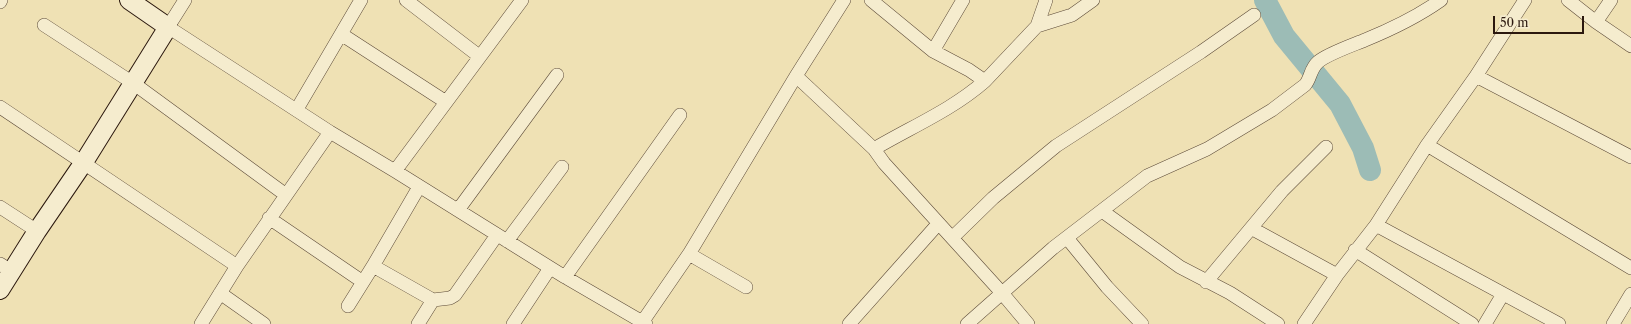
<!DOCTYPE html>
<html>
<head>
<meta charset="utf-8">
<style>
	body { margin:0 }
	#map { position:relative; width:1631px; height:324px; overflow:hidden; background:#efe1b4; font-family:"Libre Caslon Text",serif }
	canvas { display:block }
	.scale { position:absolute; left:1493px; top:16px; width:91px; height:18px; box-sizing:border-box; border:2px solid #2b180e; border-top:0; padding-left:5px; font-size:12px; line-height:14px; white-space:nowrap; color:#2b180e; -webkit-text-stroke:3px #f5ecce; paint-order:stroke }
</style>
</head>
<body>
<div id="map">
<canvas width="1631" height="324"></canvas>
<div class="scale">50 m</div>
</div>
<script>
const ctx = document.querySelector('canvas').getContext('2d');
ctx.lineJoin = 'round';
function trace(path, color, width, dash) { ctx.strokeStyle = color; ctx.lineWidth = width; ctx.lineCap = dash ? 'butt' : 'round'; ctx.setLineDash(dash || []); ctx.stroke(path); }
trace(new Path2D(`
	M1265 0 1284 36 1340 104 1363 148 1370 170`), '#9cbcb6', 22);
const street = new Path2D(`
	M185 0 168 27 330 132 395 171 565 277 646 324
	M406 0 479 56
	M871 0 933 51 969 70 985 81 1037 26 1046 0
	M1568 0 1596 22 1631 46
	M0 2 1 0
	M1596 22 1611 0
	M44 25 133 83 286 195
	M1037 26 1072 15 1093 0
	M341 34 446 102
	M933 51 963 0
	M796 76 874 149 884 163 1002 293 1028 324
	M1476 76 1631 157
	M0 107 237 266
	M297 109 361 0
	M1427 145 1631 268
	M874 149C911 127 952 110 985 81
	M395 171 522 0
	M0 207 37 231
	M458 210 557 75
	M1102 211 1180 267 1230 293 1278 324
	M269 218 363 282
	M1376 225 1559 324
	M1251 228 1337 275
	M952 238 993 198 1056 146 1201 52 1254 15
	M1067 238 1107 287 1142 324
	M507 241 562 167
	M1355 250 1472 324
	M689 254 746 287
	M0 264 11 271
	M373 266 433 300
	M565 277 680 115
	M1206 282 1282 191 1326 147
	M220 293 264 324
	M348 306 373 266 419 187
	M201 324 237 266 330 132
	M418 324 433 300 450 298 455 295 497 235
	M513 324 550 268
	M641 324 689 254 796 76 844 0
	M849 324 938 224
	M967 324 1053 248 1147 176 1207 149 1272 110 1305 85C1311 78 1310 69 1318 62 1327 54 1353 45 1365 40 1392 29 1417 17 1441 0
	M1304 324 1337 275 1376 225 1427 145 1476 76 1525 0
	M1485 324 1503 294
	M1613 324 1631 294`);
const secondary = new Path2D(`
	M0 290 37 231 84 162 168 27 129 0`);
trace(street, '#5c4a38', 14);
trace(secondary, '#2b180e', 20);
trace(street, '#f5ecce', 13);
trace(secondary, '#f5ecce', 18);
</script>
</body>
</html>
